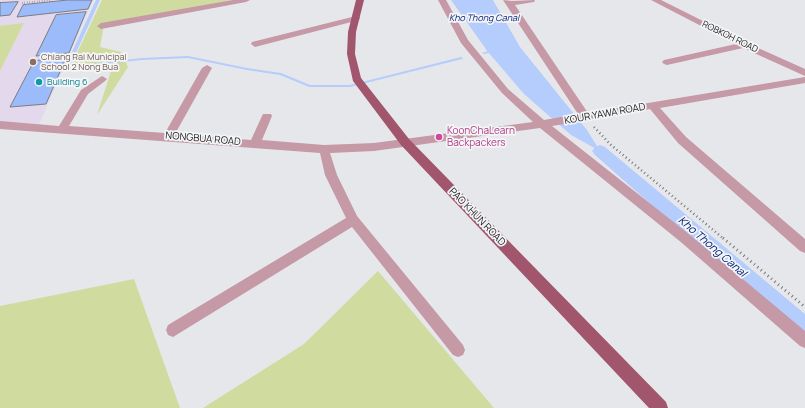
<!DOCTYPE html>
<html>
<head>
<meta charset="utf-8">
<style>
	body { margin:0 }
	canvas { display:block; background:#e6e7ea }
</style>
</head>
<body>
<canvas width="805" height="408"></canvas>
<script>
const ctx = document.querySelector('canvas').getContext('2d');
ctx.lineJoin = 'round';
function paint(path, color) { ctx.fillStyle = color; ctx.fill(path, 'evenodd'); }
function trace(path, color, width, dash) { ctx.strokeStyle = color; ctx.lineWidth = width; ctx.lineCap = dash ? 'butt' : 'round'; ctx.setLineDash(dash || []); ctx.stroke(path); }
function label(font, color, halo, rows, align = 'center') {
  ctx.font = font + ' Manrope,sans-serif'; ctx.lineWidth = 3.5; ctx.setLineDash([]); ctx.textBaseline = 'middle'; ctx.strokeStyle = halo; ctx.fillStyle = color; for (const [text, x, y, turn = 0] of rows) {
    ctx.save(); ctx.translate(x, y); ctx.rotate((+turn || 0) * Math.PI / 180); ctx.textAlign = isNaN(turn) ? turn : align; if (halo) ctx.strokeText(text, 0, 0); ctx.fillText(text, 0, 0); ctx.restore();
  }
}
paint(new Path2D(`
	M0 0H93L38 127 0 125Z`), '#e4d8ed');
paint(new Path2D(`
	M102 0H234L104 25 100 47 121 52 128 67 97 115 111 71 109 65 69 70Z
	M24 23 0 71V26Z
	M378 271 494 408H203L304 344Z
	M134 279 180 408H0V306Z`), '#d0dba0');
paint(new Path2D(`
	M451 0H493L520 47 587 130 600 151 571 135 524 94 488 52Z`), '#b5cdfd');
paint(new Path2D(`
	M96 0H100L70 66 142 58 188 56 247 68 281 73 310 85H350L461 57 463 58 462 59 350 87H309L280 75 247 70 188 58 142 60 66 68 65 67Z
	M488 51H489V53L484 54 482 53Z`), '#b5cdfd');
paint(new Path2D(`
	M600 145 605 147 805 314V337L798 334 595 155 592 151 595 147Z`), '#b5cdfd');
const building = new Path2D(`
	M68 0H92L88 9 17 17 23 5Z
	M18 2 10 15 0 16V3Z
	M86 12 69 53 36 56 56 15Z
	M66 58 46 104 10 107 34 61Z`);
paint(building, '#9cbbfb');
trace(building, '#7c7d7f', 1);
trace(new Path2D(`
	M22 3 52 0`), '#77787a', 2, [0.5, 2]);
trace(new Path2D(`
	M594 127 611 145 724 239`), '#77787a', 2.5, [1, 3]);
trace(new Path2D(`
	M723 238 805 307`), '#77787a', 3, [1, 3.5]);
paint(new Path2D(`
	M233 0H250L246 2 101 29 97 26 101 23Z
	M438 0H446L468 40 508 89 544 120 578 114 503 0 512 1 535 0 534 2 515 5 588 113 805 77V83L660 108 686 137 805 239V253L800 251 678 143 650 109 590 119 586 122 583 121 552 126 690 235 805 331V348L800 346 682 243 540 128 374 151 330 153 337 175 357 216 463 345 465 350 463 355 458 357 453 355 352 227 173 337 168 335 166 330 168 325 346 218 325 175 320 153 0 129V121L59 126 81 90 102 76 107 79 105 81 88 94 69 126 165 133 202 68 207 65 212 68 175 134 251 140 262 116 263 114H271L272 116 262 140 324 145 374 143 533 122 502 93 461 43Z
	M651 0H661L747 43 805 69V76L743 48 667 65 664 64 662 62 664 60 736 44Z
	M356 16H359L360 18 359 20 255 47 251 44 252 42Z`), '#c599a5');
paint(new Path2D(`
	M356 0H364L356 32 355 54 361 78 409 139 666 402 668 408H649L401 145 353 81 347 54 348 32Z`), '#a1566e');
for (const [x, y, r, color] of [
	[33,62,4,"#8d6e63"],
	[39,82,4,"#0f9aa8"],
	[439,137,4,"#d1479c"]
]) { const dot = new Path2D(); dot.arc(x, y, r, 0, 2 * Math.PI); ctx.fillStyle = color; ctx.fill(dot); trace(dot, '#f3f5f7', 1.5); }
label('italic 9px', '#042077', '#f3f5f7', [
	["Kho Thong Canal",484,18]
]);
label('9px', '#1b1c1d', '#f3f5f7', [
	["ROBKOH ROAD",730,37,26]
]);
label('9px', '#785e54', '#f3f5f7', [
	["Chiang Rai Municipal",41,57],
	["School 2 Nong Bua",41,67]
], 'left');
label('9px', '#0d838f', '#f3f5f7', [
	["Building 6",47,82]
], 'left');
label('10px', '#1b1c1d', '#f3f5f7', [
	["KOUR YAWA ROAD",605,114,-10],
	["NONGBUA ROAD",203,139,5],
	["PAO KHUN ROAD",477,217,46]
]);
label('10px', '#b23c85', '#f3f5f7', [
	["KoonChaLearn",447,131],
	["Backpackers",447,143]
], 'left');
label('italic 11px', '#042077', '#f3f5f7', [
	["Kho Thong Canal",712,247,41]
]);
</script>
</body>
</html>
